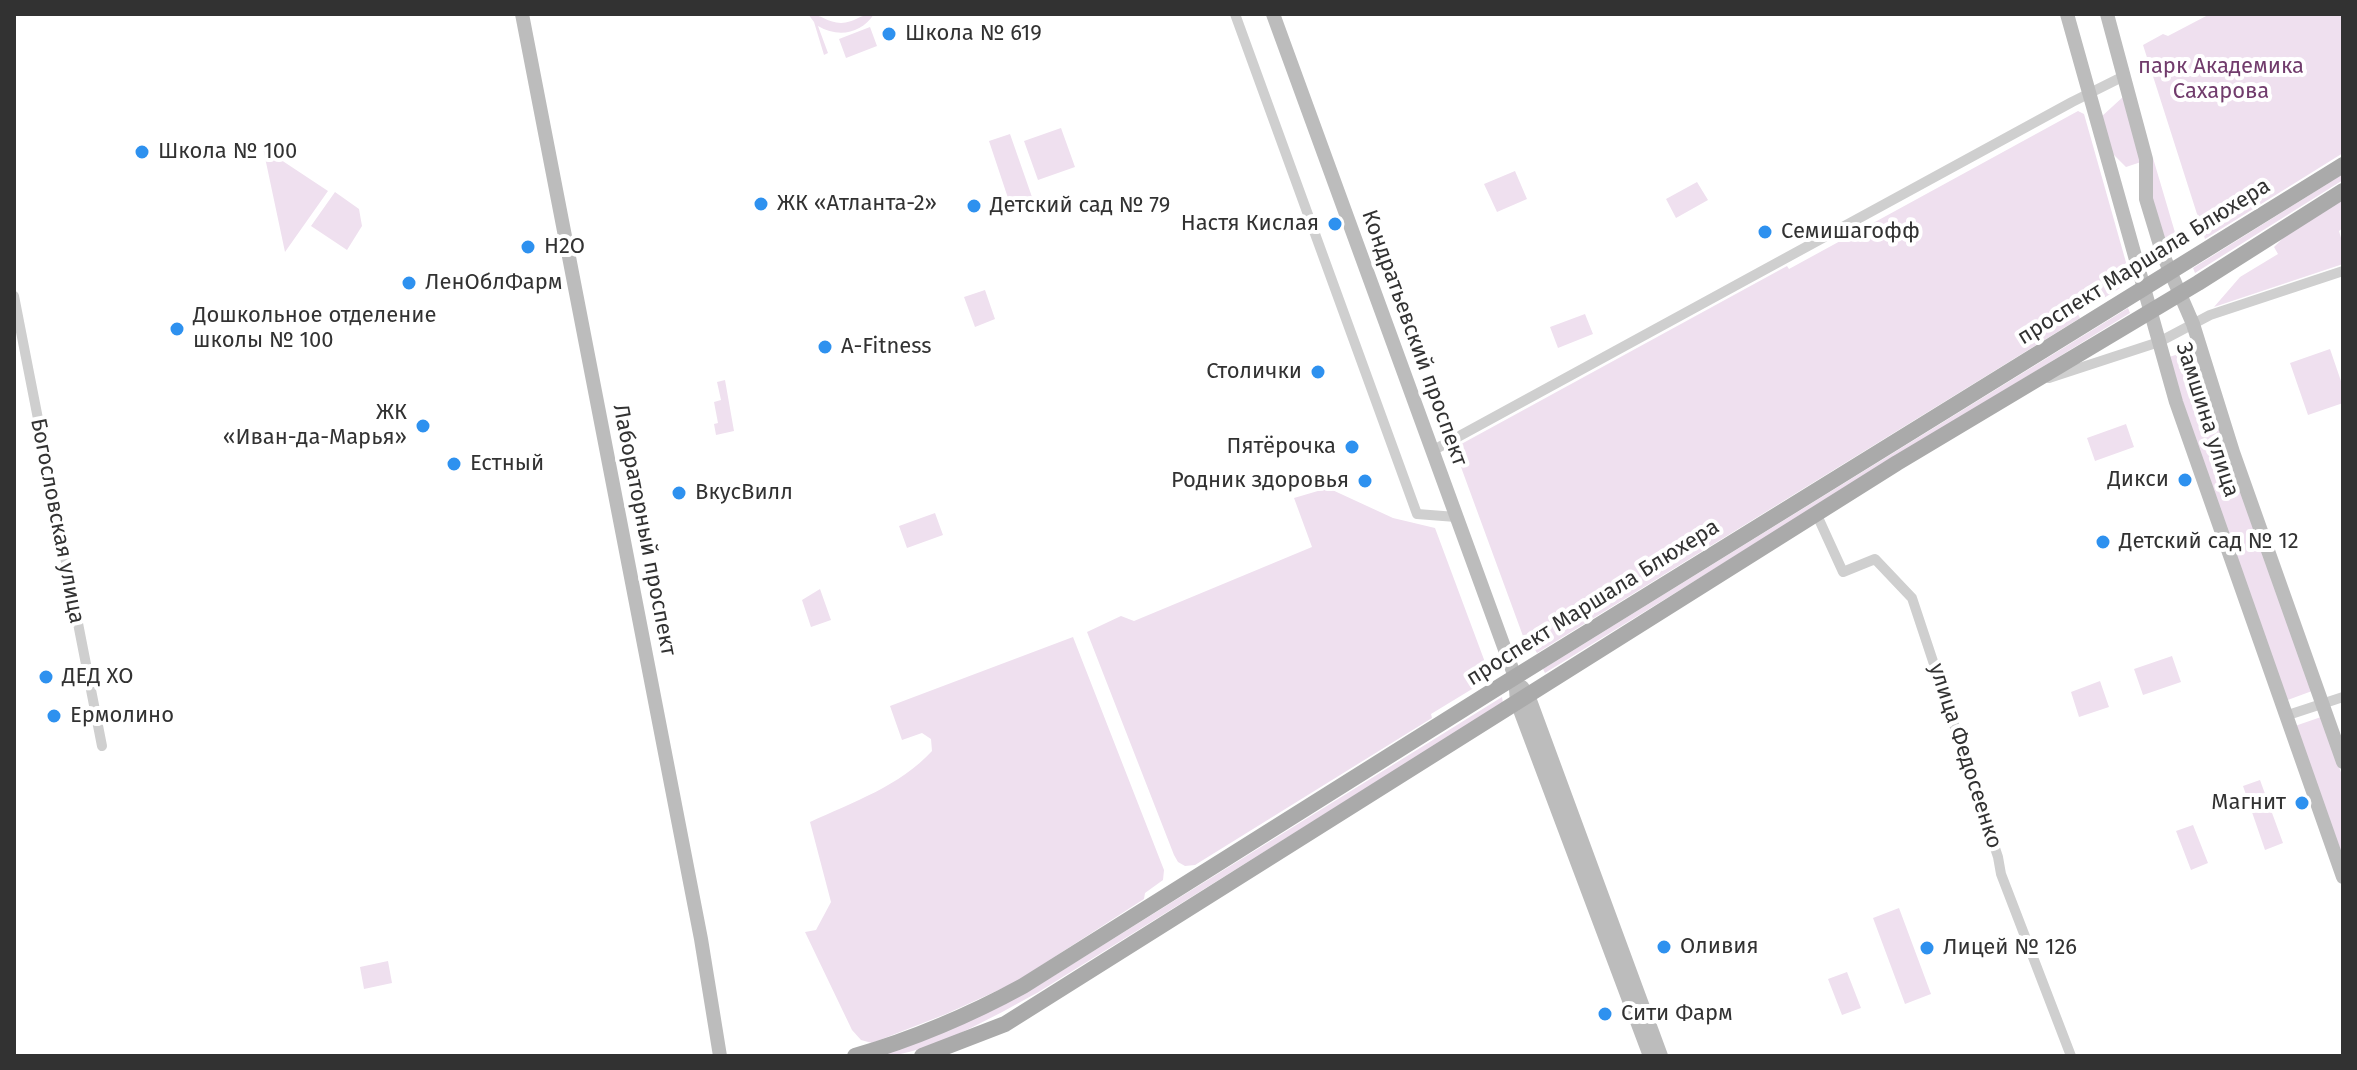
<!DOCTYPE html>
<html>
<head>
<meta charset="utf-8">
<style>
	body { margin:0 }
	#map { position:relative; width:2357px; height:1070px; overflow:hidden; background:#fff; font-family:"Fira Sans",sans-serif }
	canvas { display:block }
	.frame { position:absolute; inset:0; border:16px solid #323232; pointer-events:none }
</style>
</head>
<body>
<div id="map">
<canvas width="2357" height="1070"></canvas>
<div class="frame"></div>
</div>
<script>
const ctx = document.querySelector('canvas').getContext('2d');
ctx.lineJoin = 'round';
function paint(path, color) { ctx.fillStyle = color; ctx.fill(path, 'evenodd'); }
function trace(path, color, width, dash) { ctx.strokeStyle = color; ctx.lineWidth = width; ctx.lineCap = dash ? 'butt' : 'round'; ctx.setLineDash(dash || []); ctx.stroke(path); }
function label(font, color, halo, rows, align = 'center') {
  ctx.font = font + ' "Fira Sans",sans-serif'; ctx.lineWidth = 8; ctx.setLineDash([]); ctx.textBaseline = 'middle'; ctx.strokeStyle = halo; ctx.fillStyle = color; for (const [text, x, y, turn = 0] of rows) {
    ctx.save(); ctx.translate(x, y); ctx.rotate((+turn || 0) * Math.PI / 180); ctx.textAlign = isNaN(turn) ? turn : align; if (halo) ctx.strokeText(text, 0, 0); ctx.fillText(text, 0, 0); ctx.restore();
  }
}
paint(new Path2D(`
	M808 14C821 14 828 23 841 23 854 23 860 14 874 14 861 34 838 38 818 26L828 53 824 55 814 22Z
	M2210 14H2343V153L2205 239 2143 45 2163 34 2168 36Z
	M870 27 877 46 846 58 839 39Z
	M2124 96 2141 162 2126 167 2112 153 2101 117Z
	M2078 111 2084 114 2129 273 2125 285 2078 314 2080 318 1537 653 1534 648 1527 647 1454 448 1787 266 1789 269Z
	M1061 128 1075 167 1038 180 1024 141Z
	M1010 134 1032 197 1010 204 989 141Z
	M263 148 328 191 285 252Z
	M2153 158 2179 246 2167 250 2152 196Z
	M1515 171 1527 199 1497 212 1484 184Z
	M2343 174V180L2195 273 2193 268Z
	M1697 182 1708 200 1676 218 1666 199Z
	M335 192 359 209 362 226 347 250 311 226Z
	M2343 199V228L2339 231 2343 245V264L2214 307 2240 277 2278 254 2274 247 2288 233Z
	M985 290 995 319 975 327 964 297Z
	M2128 308 2130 313 1545 673 1543 669Z
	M1585 314 1593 334 1558 348 1550 327Z
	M2195 349 2312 691 2285 701 2203 469 2169 357Z
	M2330 349 2343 387V403L2308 415 2290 363Z
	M725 380 734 431 716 435 714 424 718 423 714 402 721 400 717 382Z
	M2126 424 2134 447 2095 461 2087 438Z
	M1328 488 1393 518 1435 528 1489 673 1477 686 1431 714 1432 718 1195 865 1185 866 1178 862 1174 855 1087 632 1121 616 1134 621 1312 547 1294 498Z
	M935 513 943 535 907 548 899 526Z
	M820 589 831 620 811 627 802 600Z
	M1073 637 1164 870 1163 880 1145 893 1144 899 1014 983 946 1014 872 1043 861 1040 852 1030 805 932 816 930 831 902 810 822C853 802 900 786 932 751L931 739 922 733 902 740 890 706Z
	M2172 656 2181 682 2143 695 2134 669Z
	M2100 681 2109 707 2079 717 2071 692Z
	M1502 697 1503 703 1037 993C996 1015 927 1056 881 1056L1034 988Z
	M2321 717 2343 778V861L2295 726Z
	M2260 780 2283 843 2265 850 2243 786Z
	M2193 825 2208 863 2191 870 2176 831Z
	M1899 908 1931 994 1905 1004 1873 918Z
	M388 961 392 983 364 989 360 967Z
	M1847 972 1861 1008 1842 1015 1828 979Z`), '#efe0ef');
trace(new Path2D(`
	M1235 14 1417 514 1456 517
	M14 296 102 746
	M2049 378 2159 342 2210 315 2343 271
	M1432 451 2072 102 2124 76
	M1816 513 1843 572 1875 559 1912 598 1998 857 2001 874 2071 1056
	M2285 716 2343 697`), '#cfcfcf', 10);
trace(new Path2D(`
	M522 14 701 939 720 1056
	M1273 14 1515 677 1517 702 1650 1056
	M2067 14 2176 402 2343 877
	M2107 14 2146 159V199L2163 255 2193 324 2233 452 2343 762
	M1522 687 1528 695 1661 1056`), '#bcbcbc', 14);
trace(new Path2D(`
	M855 1056C913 1039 970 1015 1023 986L1494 690 2343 165
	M922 1056 1005 1024 1897 463 2198 283 2343 191`), '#aaa', 16);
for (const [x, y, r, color] of [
	[889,34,8,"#2e91ef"],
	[142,152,8,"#2e91ef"],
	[761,204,8,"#2e91ef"],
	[974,206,8,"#2e91ef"],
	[1335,224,8,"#2e91ef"],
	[1765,232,8,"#2e91ef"],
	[528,247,8,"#2e91ef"],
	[409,283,8,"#2e91ef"],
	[177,329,8,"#2e91ef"],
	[825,347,8,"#2e91ef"],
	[1318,372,8,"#2e91ef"],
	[423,426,8,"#2e91ef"],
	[1352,447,8,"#2e91ef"],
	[454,464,8,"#2e91ef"],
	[2185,480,8,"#2e91ef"],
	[1365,481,8,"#2e91ef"],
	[679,493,8,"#2e91ef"],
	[2103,542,8,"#2e91ef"],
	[46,677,8,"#2e91ef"],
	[54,716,8,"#2e91ef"],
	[2302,803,8,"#2e91ef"],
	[1664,947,8,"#2e91ef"],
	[1927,948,8,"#2e91ef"],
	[1605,1014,8,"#2e91ef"]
]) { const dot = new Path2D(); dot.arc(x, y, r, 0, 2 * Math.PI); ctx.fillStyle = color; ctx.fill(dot); trace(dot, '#fff', 3); }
label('22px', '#323232', '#fff', [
	["Школа № 619",905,34],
	["Школа № 100",158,152],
	["ЖК «Атланта-2»",777,204],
	["Детский сад № 79",990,206],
	["Настя Кислая",1319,224,"right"],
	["Семишагофф",1781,232],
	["H2O",544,247],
	["ЛенОблФарм",425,283],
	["Дошкольное отделение",193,316],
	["школы № 100",193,341],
	["A-Fitness",841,347],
	["Столички",1302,372,"right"],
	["ЖК",407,413,"right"],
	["«Иван-да-Марья»",407,438,"right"],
	["Пятёрочка",1336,447,"right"],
	["Естный",470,464],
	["Дикси",2169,480,"right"],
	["Родник здоровья",1349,481,"right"],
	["ВкусВилл",695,493],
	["Детский сад № 12",2119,542],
	["ДЕД ХО",62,677],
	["Ермолино",70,716],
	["Магнит",2286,803,"right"],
	["Оливия",1680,947],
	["Лицей № 126",1943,948],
	["Сити Фарм",1621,1014]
], 'left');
label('22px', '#713c6c', '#fff', [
	["парк Академика",2221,67],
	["Сахарова",2221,92]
]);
label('22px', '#323232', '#fff', [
	["проспект Маршала Блюхера",2144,262,-32],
	["Кондратьевский проспект",1414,338,70],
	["Замшина улица",2207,420,72],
	["Богословская улица",57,521,79],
	["Лабораторный проспект",644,530,79],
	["проспект Маршала Блюхера",1593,603,-32],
	["улица Федосеенко",1965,756,72]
]);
</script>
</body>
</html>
